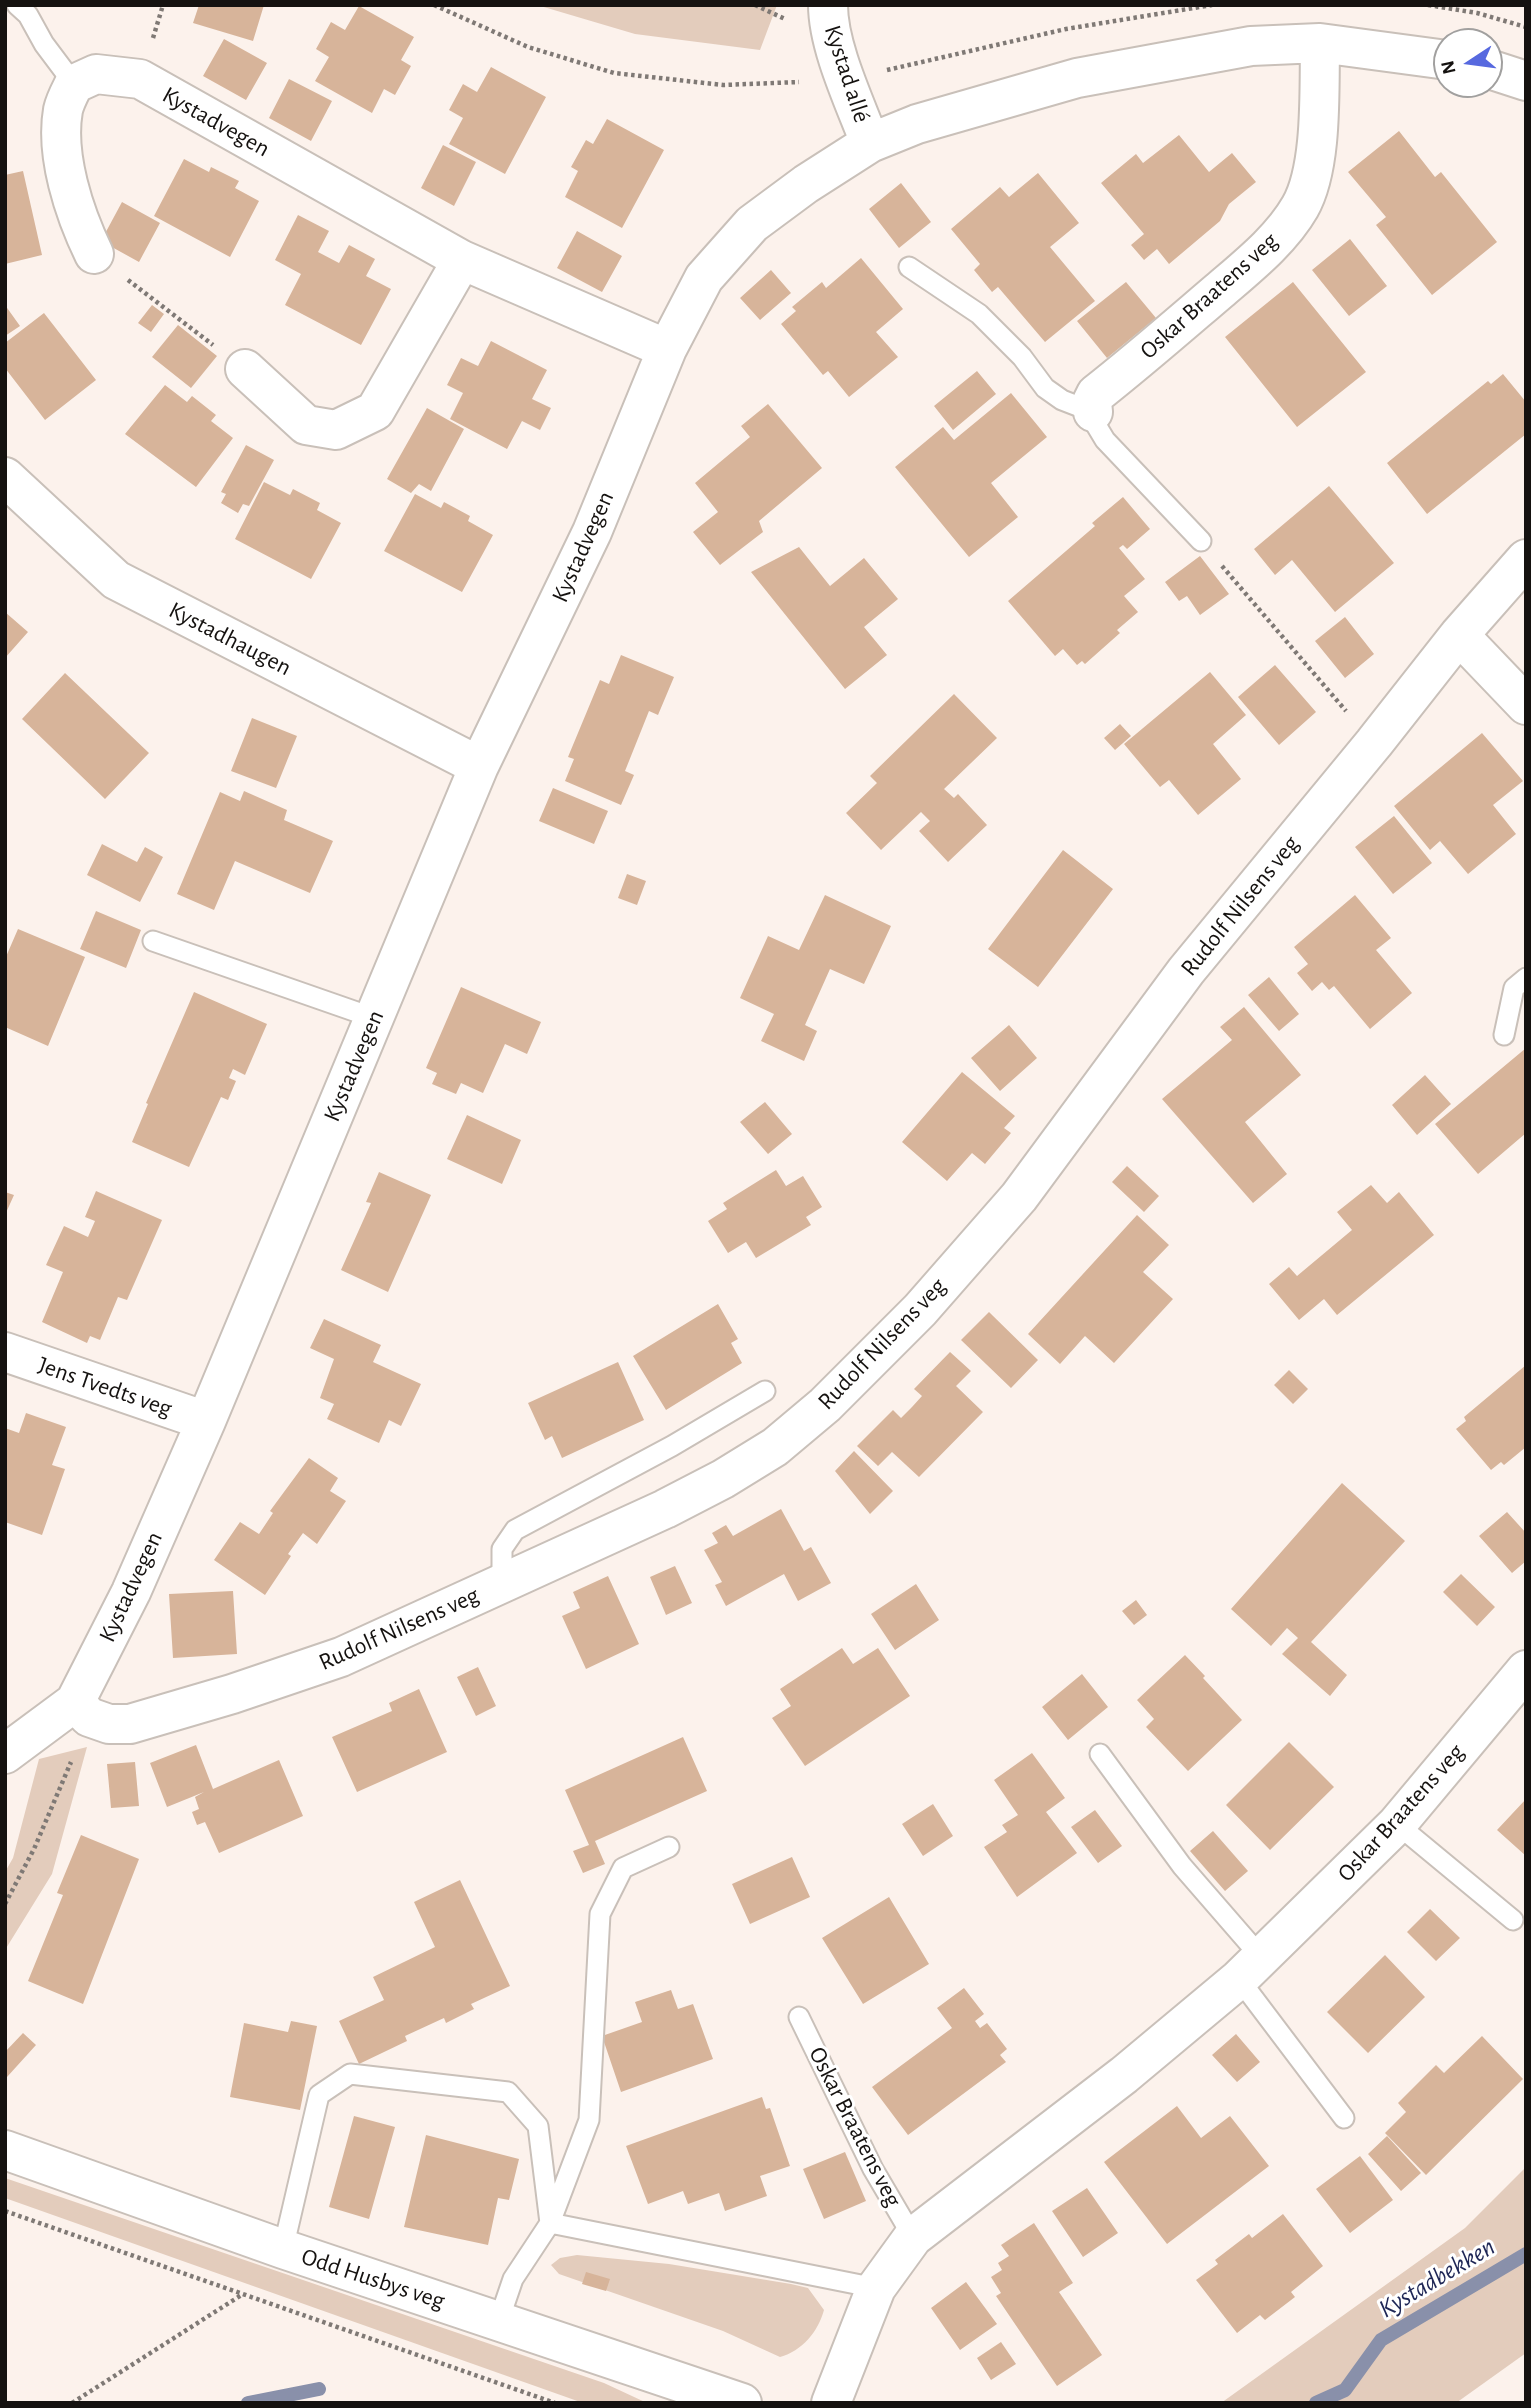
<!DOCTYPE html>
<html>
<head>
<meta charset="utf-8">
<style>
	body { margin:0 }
	#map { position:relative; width:1531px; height:2408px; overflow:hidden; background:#fcf2ec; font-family:"Alegreya Sans",sans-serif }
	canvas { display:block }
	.frame { position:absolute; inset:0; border:7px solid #151210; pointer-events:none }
	.north { position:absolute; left:1433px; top:28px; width:70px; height:70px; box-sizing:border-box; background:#fff; border:2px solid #a1a09f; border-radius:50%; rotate:257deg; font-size:19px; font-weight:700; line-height:28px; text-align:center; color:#151210 }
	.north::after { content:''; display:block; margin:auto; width:24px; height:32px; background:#5769df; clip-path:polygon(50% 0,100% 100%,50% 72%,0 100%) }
</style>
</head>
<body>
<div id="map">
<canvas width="1531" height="2408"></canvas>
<div class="frame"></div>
<div class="north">N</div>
</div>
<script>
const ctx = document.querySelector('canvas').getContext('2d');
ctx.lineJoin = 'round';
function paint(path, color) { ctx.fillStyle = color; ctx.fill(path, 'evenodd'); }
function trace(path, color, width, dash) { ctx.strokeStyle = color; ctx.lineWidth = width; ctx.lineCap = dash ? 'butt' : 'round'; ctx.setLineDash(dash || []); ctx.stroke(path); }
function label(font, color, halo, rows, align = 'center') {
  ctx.font = font + ' "Alegreya Sans",sans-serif'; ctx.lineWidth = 6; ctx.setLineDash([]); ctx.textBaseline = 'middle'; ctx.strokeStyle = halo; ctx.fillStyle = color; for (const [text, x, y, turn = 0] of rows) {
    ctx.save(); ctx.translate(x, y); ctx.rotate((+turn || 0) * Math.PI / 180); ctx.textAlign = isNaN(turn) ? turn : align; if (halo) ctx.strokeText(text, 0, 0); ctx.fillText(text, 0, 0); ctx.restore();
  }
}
paint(new Path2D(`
	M537 5H777L760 50 635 34Z
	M87 1747 52 1874 5 1950V1872L13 1858 39 1759Z
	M1526 2167V2353L1456 2403H1221L1465 2228Z
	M5 2178 604 2383 647 2403H583L5 2198Z
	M577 2255 669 2264 791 2284 808 2288 824 2310C818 2332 802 2351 780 2357L723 2331 559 2274 551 2265 560 2258Z`), '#e3ccbc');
trace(new Path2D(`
	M248 2403 319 2389
	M1316 2403 1345 2390 1381 2340 1526 2254`), '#8990aa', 14);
paint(new Path2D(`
	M199 5H264L253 41 193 23Z
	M359 6 414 37 401 60 411 66 395 95 384 89 372 113 315 81 329 57 316 49 331 22 345 30Z
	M224 39 267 63 246 100 203 76Z
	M491 67 546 97 505 174 449 144 463 118 449 110 463 84 477 92Z
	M289 79 332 101 311 141 269 118Z
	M607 119 664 150 622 228 565 197 578 171 571 167 586 140 593 144Z
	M1399 131 1435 177 1441 172 1497 242 1432 295 1376 225 1386 217 1348 172Z
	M1179 135 1209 172 1232 153 1256 182 1229 204 1220 221 1169 264 1157 249 1144 260 1131 245 1144 234 1101 183 1136 154 1143 163Z
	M443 145 476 162 454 206 421 188Z
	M184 159 209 172 211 167 239 181 235 188 259 201 230 257 154 216Z
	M23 171 42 255 5 264V175Z
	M1038 173 1079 223 1050 247 1095 301 1045 342 998 287 992 292 974 270 980 264 951 229 1000 187 1009 197Z
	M901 183 931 222 899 248 869 209Z
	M122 202 160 223 139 262 101 241Z
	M298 215 329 231 318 252 339 263 349 245 375 259 366 276 391 289 361 345 285 305 301 274 275 260Z
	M577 231 622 256 602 292 557 268Z
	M1350 239 1387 286 1349 316 1312 270Z
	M861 258 903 309 876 332 898 357 849 397 828 371 823 375 781 324 796 311 792 307 822 282 826 288Z
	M771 270 791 293 760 320 740 298Z
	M1126 282 1156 318 1107 358 1077 321Z
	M1293 282 1366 372 1297 427 1225 337Z
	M5 305 20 326 5 336Z
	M152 305 164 314 151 332 138 323Z
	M44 313 96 380 45 420 5 368V343Z
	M178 325 217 356 191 388 152 357Z
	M491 341 547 370 532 399 551 408 540 430 522 421 507 449 450 419 463 393 447 385 461 358 478 366Z
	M977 371 996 394 953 430 934 406Z
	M1503 374 1526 402V434L1427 514 1387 463 1488 381 1491 384Z
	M165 385 187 402 192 396 216 415 211 421 233 438 196 487 125 434Z
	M1011 393 1047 437 991 483 1018 517 969 557 895 467 943 427 954 440Z
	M768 404 822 468 759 521 763 532 720 565 693 532 718 512 695 483 750 437 741 426Z
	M427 408 464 429 431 491 419 484 411 493 387 479Z
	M246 445 274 460 249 506 243 504 238 513 221 503 226 494 221 492Z
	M264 482 290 495 293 489 320 503 317 510 341 523 311 579 235 539Z
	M1329 486 1394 563 1335 612 1292 560 1275 575 1254 549Z
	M415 494 441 508 444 502 470 516 468 521 493 535 462 592 384 551Z
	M1123 497 1150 529 1127 549 1123 545 1119 548 1145 579 1124 596 1138 612 1117 630 1120 633 1085 664 1082 661 1077 665 1063 649 1055 656 1008 601 1095 526 1092 523Z
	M799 547 830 586 864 558 898 599 864 627 887 655 845 689 751 572Z
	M1200 556 1229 594 1200 615 1187 596 1179 601 1165 582Z
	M5 612 28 632 5 658Z
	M1345 617 1374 654 1345 678 1315 641Z
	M621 655 674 677 658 715 649 711 625 771 634 775 621 805 565 781 574 759 568 757 600 680 609 684Z
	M1275 665 1316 712 1279 745 1238 697Z
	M1210 672 1246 715 1213 744 1241 779 1198 815 1169 780 1160 787 1124 744Z
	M65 673 149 753 105 799 22 719Z
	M954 694 997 738 944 789 954 798 958 794 987 825 948 862 919 831 930 821 921 812 881 850 846 813 877 783 870 776Z
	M252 718 297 736 276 788 231 771Z
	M1120 724 1131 736 1115 750 1104 738Z
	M1482 733 1523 781 1493 805 1516 834 1468 874 1440 841 1430 850 1394 806Z
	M553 788 608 811 594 844 539 821Z
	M244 791 287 810 284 820 333 841 310 893 235 861 214 910 177 894 220 792 240 801Z
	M1394 816 1432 863 1393 894 1355 847Z
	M102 844 137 862 145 847 163 857 140 902 87 875Z
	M1063 850 1113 889 1038 987 988 949Z
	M627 874 646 881 637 905 618 898Z
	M825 895 891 926 864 984 830 969 805 1025 817 1031 804 1061 761 1041 774 1014 740 998 768 936 799 950Z
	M1355 895 1391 938 1376 950 1412 993 1370 1029 1334 986 1329 990 1322 982 1312 991 1297 973 1308 964 1294 947Z
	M96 911 141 930 126 968 80 949Z
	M18 929 85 957 48 1046 5 1027V959Z
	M1269 977 1299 1014 1279 1031 1248 995Z
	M461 987 541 1022 527 1054 505 1044 483 1093 461 1083 456 1094 432 1084 437 1073 426 1068Z
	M194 992 267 1024 245 1075 233 1069 229 1078 236 1081 228 1100 221 1097 189 1167 132 1142 148 1104 146 1103Z
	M1244 1007 1301 1075 1245 1122 1287 1174 1253 1203 1162 1099 1232 1040 1220 1027Z
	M1009 1025 1037 1058 1000 1091 971 1058Z
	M1526 1048V1133L1478 1174 1435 1124Z
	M962 1072 1015 1116 1004 1128 1011 1133 985 1164 972 1153 947 1181 902 1142Z
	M1425 1075 1451 1104 1417 1135 1392 1105Z
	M765 1102 792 1134 768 1154 740 1122Z
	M467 1115 521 1140 502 1184 447 1159Z
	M1127 1166 1159 1196 1144 1212 1112 1182Z
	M776 1170 786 1186 803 1176 822 1207 806 1217 811 1225 756 1258 746 1242 728 1253 708 1221 727 1209 723 1203Z
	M379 1172 431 1195 388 1292 341 1270 371 1203 366 1202Z
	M1371 1185 1387 1203 1399 1192 1434 1235 1337 1315 1324 1299 1299 1320 1269 1284 1289 1267 1297 1276 1352 1230 1337 1212Z
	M96 1191 162 1220 127 1300 118 1297 100 1340 90 1336 87 1343 42 1322 63 1272 46 1265 64 1226 88 1237 95 1221 85 1217Z
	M5 1192 14 1195 5 1215Z
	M1137 1215 1169 1245 1143 1272 1173 1299 1114 1363 1085 1336 1060 1364 1028 1334Z
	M718 1304 738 1339 731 1343 742 1363 666 1410 633 1356Z
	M989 1312 1038 1360 1011 1388 961 1340Z
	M324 1319 381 1345 373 1362 421 1384 401 1426 389 1420 379 1443 327 1419 334 1404 320 1398 334 1359 310 1348Z
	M950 1352 971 1371 956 1386 983 1412 919 1477 892 1452 878 1466 857 1446 893 1410 901 1418 912 1407 922 1396 914 1389Z
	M618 1362 644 1420 562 1458 552 1436 545 1440 528 1403Z
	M1526 1365V1447L1504 1465 1501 1462 1491 1470 1456 1429 1466 1421 1464 1417Z
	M1289 1370 1308 1389 1293 1404 1274 1385Z
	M26 1413 66 1427 52 1465 65 1469 42 1535 5 1522V1428L19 1433Z
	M854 1451 893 1491 870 1514 835 1471Z
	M309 1458 338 1478 330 1491 346 1501 317 1544 303 1533 288 1554 291 1556 265 1595 214 1560 240 1522 259 1534 273 1513 270 1511Z
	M1342 1483 1405 1541 1311 1642 1347 1675 1330 1696 1282 1654 1298 1638 1287 1628 1271 1646 1231 1609Z
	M781 1509 804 1551 811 1547 831 1583 798 1601 784 1574 726 1606 715 1585 722 1582 704 1550 718 1543 712 1533 726 1525 733 1536Z
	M1507 1512 1526 1533V1561L1512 1573 1479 1536Z
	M675 1566 692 1603 666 1615 650 1577Z
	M1461 1574 1495 1607 1477 1626 1443 1592Z
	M608 1576 639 1644 586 1669 562 1616 580 1608 573 1592Z
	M916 1584 939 1620 895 1650 871 1614Z
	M233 1591 237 1654 173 1658 169 1594Z
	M1136 1600 1147 1615 1134 1625 1122 1611Z
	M842 1648 853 1664 878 1648 910 1696 805 1766 772 1718 791 1706 780 1689Z
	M1185 1655 1205 1676 1203 1678 1242 1720 1188 1771 1146 1727 1154 1719 1137 1700Z
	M478 1667 496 1706 476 1716 457 1677Z
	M1082 1674 1108 1707 1068 1740 1042 1707Z
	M419 1689 447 1752 357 1792 332 1737 392 1711 389 1703Z
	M683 1737 707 1791 595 1841 605 1864 583 1873 573 1851 589 1845 565 1790Z
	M1289 1742 1334 1787 1270 1850 1226 1805Z
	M196 1745 213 1789 279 1760 303 1816 219 1853 205 1822 197 1825 192 1812 199 1809 195 1797 204 1792 167 1807 150 1763Z
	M1032 1753 1065 1798 1046 1812 1077 1853 1017 1897 984 1847 1007 1832 1002 1825 1018 1815 994 1780Z
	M135 1762 139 1806 111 1808 107 1764Z
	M1526 1799V1856L1497 1830Z
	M933 1804 953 1836 923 1856 902 1824Z
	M1095 1810 1122 1846 1098 1863 1071 1827Z
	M1213 1831 1248 1871 1225 1891 1190 1851Z
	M81 1835 139 1859 83 2004 28 1981 63 1895 57 1893Z
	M792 1857 810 1897 750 1924 732 1884Z
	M460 1880 510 1986 471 2004 474 2009 446 2023 444 2018 405 2036 407 2041 359 2064 339 2021 384 2000 373 1977 435 1947 414 1902Z
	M889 1897 929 1964 863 2004 822 1938Z
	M1430 1909 1460 1938 1436 1961 1407 1932Z
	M1385 1955 1425 1997 1368 2053 1327 2012Z
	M964 1988 984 2014 975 2021 980 2028 987 2023 1007 2049 1000 2055 1006 2062 908 2135 872 2087 952 2028 937 2008Z
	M671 1990 678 2009 693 2004 713 2059 621 2092 602 2036 642 2022 635 2002Z
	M291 2021 317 2026 300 2110 230 2097 244 2023 288 2032Z
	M23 2033 36 2045 7 2077 5 2052Z
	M1236 2034 1260 2062 1237 2082 1212 2055Z
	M1482 2036 1523 2079 1426 2175 1385 2133 1406 2112 1398 2103 1436 2065 1444 2073Z
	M762 2097 766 2109 770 2108 790 2166 760 2176 767 2196 725 2211 719 2193 688 2204 683 2191 648 2204 626 2146Z
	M1177 2106 1201 2138 1230 2116 1269 2166 1167 2244 1104 2162Z
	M354 2116 395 2127 369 2219 329 2207Z
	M426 2135 519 2159 509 2200 498 2198 488 2245 404 2227Z
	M1387 2136 1421 2173 1401 2191 1368 2154Z
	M845 2152 866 2201 824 2219 803 2169Z
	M1360 2156 1393 2200 1350 2233 1316 2189Z
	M1087 2188 1118 2233 1083 2257 1052 2211Z
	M1283 2214 1323 2266 1291 2292 1295 2297 1265 2320 1260 2315 1237 2333 1196 2280 1218 2264 1215 2260 1249 2234 1252 2238Z
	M1034 2223 1073 2283 1059 2292 1102 2355 1057 2386 996 2296 1001 2293 991 2277 1002 2270 998 2263 1009 2256 1001 2245Z
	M586 2272 610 2279 606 2291 582 2284Z
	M966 2282 997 2324 960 2350 931 2308Z
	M1001 2342 1016 2364 991 2380 977 2358Z`), '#d7b49a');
const lane = new Path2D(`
	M17 5 28 15 44 44 74 84
	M909 267 979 314 1022 357 1045 388 1062 400 1093 412 1096 425 1105 440 1201 541
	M153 941 374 1018
	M1504 1035 1514 988 1526 978
	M502 1583V1549L515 1530 672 1446 765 1391
	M1100 1754 1182 1866 1261 1957
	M1397 1824 1513 1920
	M1239 1979 1344 2118
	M799 2017 873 2169 913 2237
	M283 2249 319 2095 350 2074 508 2092 538 2126 550 2223 876 2288
	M499 2320 513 2279 550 2223 589 2120 600 1914 623 1868 669 1847`);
const street = new Path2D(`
	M828 5C828 47 855 103 870 143
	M1489 69 1526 81
	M94 254C74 213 55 155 63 110 65 101 70 92 74 84L96 74 140 79 462 260 667 349
	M245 369 306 425 336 430 375 411 462 260
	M1093 412 1092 402 1096 394C1138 361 1178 326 1219 291 1248 266 1281 240 1300 207 1323 167 1319 88 1320 43
	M5 477 116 580 479 766
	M1459 635 1526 705
	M5 1352 206 1421
	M75 1702 89 1717 109 1724H130L232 1694 341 1657 665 1509 723 1479 775 1447 825 1405 920 1310 1019 1197 1186 971 1374 743 1459 635 1526 559
	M5 1754 75 1702 131 1592 206 1421 479 766 592 532 667 349 704 278 752 224 806 184 870 143 917 124 1077 78 1251 46 1320 43 1447 60
	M831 2403 876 2288 913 2237 1124 2075 1239 1979 1397 1824 1526 1670`);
const secondary = new Path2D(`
	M5 2150 283 2249 742 2403`);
trace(lane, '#c9c0b9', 23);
trace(street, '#c9c0b9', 42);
trace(secondary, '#c9c0b9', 42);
trace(new Path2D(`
	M434 5 528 47 614 73 723 85 799 82
	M755 5 785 19
	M1428 5 1477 13 1526 27
	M153 38 163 5
	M887 70 1066 29 1212 5
	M128 280 213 345
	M1222 566 1346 711
	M5 1904 34 1849 71 1762
	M5 2211 555 2403
	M72 2403 243 2294`), '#7f7975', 4.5, [3.5, 3.5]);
trace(lane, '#fff', 19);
trace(street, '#fff', 38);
trace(secondary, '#fff', 38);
label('24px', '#151210', '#fff', [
	["Kystad allé",847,74,72],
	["Kystadvegen",216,122,29],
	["Oskar Braatens veg",1209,296,-42],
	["Kystadvegen",583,547,-66],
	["Kystadhaugen",230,639,27],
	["Rudolf Nilsens veg",1240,906,-51],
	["Kystadvegen",354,1066,-67],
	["Rudolf Nilsens veg",882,1344,-46],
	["Jens Tvedts veg",105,1387,19],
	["Kystadvegen",131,1587,-65],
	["Rudolf Nilsens veg",399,1629,-24],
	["Oskar Braatens veg",1401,1813,-48],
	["Oskar Braatens veg",855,2127,63],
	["Odd Husbys veg",373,2279,18]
]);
label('italic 26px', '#1e2655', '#fff', [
	["Kystadbekken",1437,2278,-31]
]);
</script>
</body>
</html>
